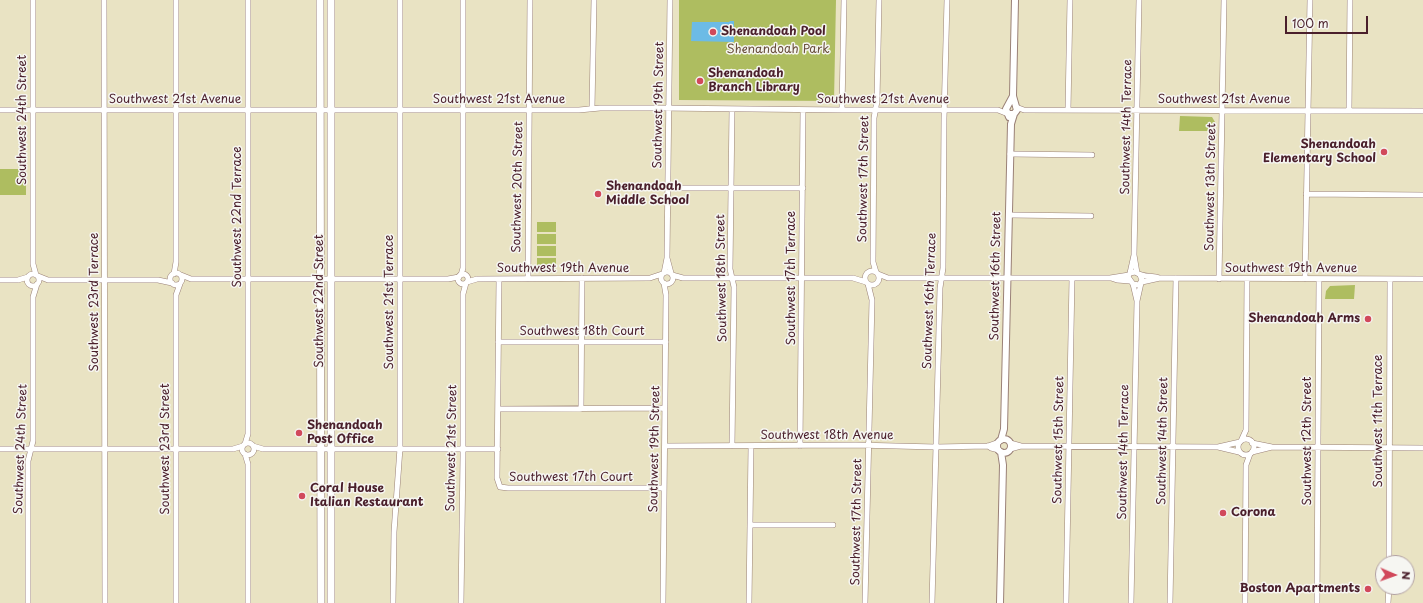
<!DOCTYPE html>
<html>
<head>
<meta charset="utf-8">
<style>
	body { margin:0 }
	#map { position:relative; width:1423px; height:603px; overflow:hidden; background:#e9e3c3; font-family:"Playpen Sans",sans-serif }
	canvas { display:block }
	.north { position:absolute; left:1375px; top:555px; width:40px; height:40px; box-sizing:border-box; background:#f6f6f2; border:1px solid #b1a0a2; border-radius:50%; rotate:92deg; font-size:11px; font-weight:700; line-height:16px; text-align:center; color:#4a1f2b }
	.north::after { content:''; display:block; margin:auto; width:14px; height:18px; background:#d1495b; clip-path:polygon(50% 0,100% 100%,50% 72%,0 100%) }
	.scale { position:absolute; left:1285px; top:16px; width:83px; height:18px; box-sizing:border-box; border:2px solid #4a1f2b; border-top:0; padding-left:5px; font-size:12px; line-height:14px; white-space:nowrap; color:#4a1f2b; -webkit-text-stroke:3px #f6f6f2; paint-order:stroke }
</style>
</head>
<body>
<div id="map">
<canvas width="1423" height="603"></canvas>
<div class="north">N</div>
<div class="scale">100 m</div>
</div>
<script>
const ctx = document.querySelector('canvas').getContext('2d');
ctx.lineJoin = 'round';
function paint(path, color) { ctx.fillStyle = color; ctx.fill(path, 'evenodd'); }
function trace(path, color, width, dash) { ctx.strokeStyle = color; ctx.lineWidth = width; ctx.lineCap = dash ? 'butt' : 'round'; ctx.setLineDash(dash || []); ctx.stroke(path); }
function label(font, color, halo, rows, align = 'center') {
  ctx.font = font + ' "Playpen Sans",sans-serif'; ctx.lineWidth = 3; ctx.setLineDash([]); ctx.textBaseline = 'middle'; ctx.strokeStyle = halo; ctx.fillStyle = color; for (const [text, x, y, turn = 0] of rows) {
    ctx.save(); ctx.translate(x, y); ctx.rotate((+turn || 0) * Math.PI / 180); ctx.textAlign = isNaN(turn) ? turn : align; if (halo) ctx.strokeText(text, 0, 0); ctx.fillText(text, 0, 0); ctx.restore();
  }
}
paint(new Path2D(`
	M679 0H836L834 101 679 100Z
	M1180 116 1212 117 1215 122V131H1179Z
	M0 169H26V195H0Z
	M537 222H556V232H537Z
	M537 234H556V244H537Z
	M537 246H556V256H537Z
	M537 258H556V268H537Z
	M1355 285 1354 299H1325L1326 291 1330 286Z`), '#aebd60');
paint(new Path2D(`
	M730 21H734V42L691 41 692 22H729Z`), '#6cbbe6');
const minor = new Path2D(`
	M33 0V264L36 275
	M104 0 105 603
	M1016 107 1024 110 1423 111
	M592 108 594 0
	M0 110H579L600 108H660L842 110H998L1008 114
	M842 110 844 0
	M1068 110 1070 0
	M1349 110 1350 0
	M1010 154 1092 155
	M668 188H803
	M1306 194 1423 195
	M1009 215 1091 216
	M667 258 671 273
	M865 278a7 7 0 1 1 14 0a7 7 0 1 1-14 0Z
	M661 278a6 6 0 1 1 12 0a6 6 0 1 1-12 0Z
	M876 272 873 262 874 118 877 101 879 0
	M664 273 667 258 670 0
	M1130 273 1134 255
	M1137 273 1134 255 1139 0
	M170 279a6 6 0 1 1 12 0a6 6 0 1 1-12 0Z
	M458 279a5 5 0 1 1 10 0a5 5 0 1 1-10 0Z
	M174 274 176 262V0
	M878 274 888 278H1110L1129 275
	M27 280a6 6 0 1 1 12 0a6 6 0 1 1-12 0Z
	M181 275 191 279H448L459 277
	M461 275 463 268V0
	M672 275 683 278H853L866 282
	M1140 275 1142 280 1139 285 1133 284 1128 277 1130 273 1135 272C1144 278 1151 275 1160 278
	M38 276 48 280H158L172 283
	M1111 278 1117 280 1130 281
	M499 279 497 478 500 487 508 488H664
	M528 279 530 0
	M1219 279 1224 0
	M1305 279 1310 0
	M0 280H18L28 277
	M467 282 477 279 650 278 662 274
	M1142 282 1160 278 1423 279
	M1133 284 1137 301
	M498 342H666
	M498 409 665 408
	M581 409 582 278
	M1238 447a8 8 0 1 1 16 0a8 8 0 1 1-16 0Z
	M1241 441 1246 430 1247 279
	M242 449a6 6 0 1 1 12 0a6 6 0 1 1-12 0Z
	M1010 443 1021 446 1218 447 1240 442
	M1252 443 1272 447 1423 448
	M245 444 248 434V0
	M253 446 263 449H498
	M665 446 856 445 936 447 988 446 999 442
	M732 446 734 287 730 269 732 109
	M800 446 803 110
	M988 446 991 448 999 450
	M1218 447 1239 452
	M0 449H233L243 446
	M1010 449 1021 446
	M1252 452 1272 447
	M245 454 248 464V603
	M750 525H833
	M1389 563 1390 279
	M28 603V461L33 441V297L37 284
	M176 603V295L180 284
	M393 603 394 532 400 448V0
	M461 603 463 456V294L466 283
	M663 603 666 295 664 283
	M749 603 751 446
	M865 603 872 300 868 284
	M932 603 940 288 943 268 944 119 947 0
	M1066 603 1072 278
	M1131 603 1137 301 1141 283
	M1170 603 1176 278
	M1245 603 1246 465 1250 454
	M1317 603 1319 279
	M1388 603 1389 587`);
const tertiary = new Path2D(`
	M1008 114H1014L1017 110 1013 96 1015 0
	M1009 117 1006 109 1013 96
	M997 446a7 7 0 1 1 14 0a7 7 0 1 1-14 0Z
	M1001 440 1004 429 1011 124 1014 114
	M1000 603 1003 465 1001 452`);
const secondary = new Path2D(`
	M320 0 321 603
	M331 0V603`);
trace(minor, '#9a8177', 6);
trace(tertiary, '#9a8177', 8);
trace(secondary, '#9a8177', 8);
trace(minor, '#fff', 5);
trace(tertiary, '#fff', 6);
trace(secondary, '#fff', 7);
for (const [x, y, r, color] of [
	[713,32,4,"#d1495b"],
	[700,81,4,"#d1495b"],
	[1384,152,4,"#d1495b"],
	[598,194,4,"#d1495b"],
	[1368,319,4,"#d1495b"],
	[299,433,4,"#d1495b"],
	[302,496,4,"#d1495b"],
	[1223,513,4,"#d1495b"],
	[1368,589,4,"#d1495b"]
]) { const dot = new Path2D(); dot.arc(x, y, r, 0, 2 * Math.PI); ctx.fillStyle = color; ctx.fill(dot); trace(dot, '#f6f6f2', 1.5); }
label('bold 12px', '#4a1f2b', '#f6f6f2', [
	["Shenandoah Pool",721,32],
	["Shenandoah",708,74],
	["Branch Library",708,88],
	["Shenandoah",1376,145,"right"],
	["Elementary School",1376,159,"right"],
	["Shenandoah",606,187],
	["Middle School",606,201],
	["Shenandoah Arms",1360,319,"right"],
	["Shenandoah",307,426],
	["Post Office",307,440],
	["Coral House",310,489],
	["Italian Restaurant",310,503],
	["Corona",1231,513],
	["Boston Apartments",1360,589,"right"]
], 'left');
label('12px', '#684e3b', '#f6f6f2', [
	["Shenandoah Park",778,50]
]);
label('12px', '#4a1f2b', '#f6f6f2', [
	["Southwest 21st Avenue",175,100],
	["Southwest 21st Avenue",499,100],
	["Southwest 21st Avenue",883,100],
	["Southwest 21st Avenue",1224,100],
	["Southwest 19th Street",659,105,-89],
	["Southwest 24th Street",23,120,-90],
	["Southwest 14th Terrace",1127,127,-89],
	["Southwest 17th Street",864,179,-89],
	["Southwest 20th Street",518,187,-89],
	["Southwest 13th Street",1211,187,-89],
	["Southwest 22nd Terrace",238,217,-90],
	["Southwest 19th Avenue",563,269],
	["Southwest 19th Avenue",1291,269],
	["Southwest 16th Street",996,276,-89],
	["Southwest 18th Street",722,278,-91],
	["Southwest 17th Terrace",792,278,-90],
	["Southwest 22nd Street",320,301,-90],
	["Southwest 16th Terrace",930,301,-88],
	["Southwest 23rd Terrace",95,302,-90],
	["Southwest 21st Terrace",390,302,-90],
	["Southwest 18th Court",582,332],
	["Southwest 11th Terrace",1379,421,-90],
	["Southwest 18th Avenue",827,436],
	["Southwest 15th Street",1059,440,-89],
	["Southwest 14th Street",1163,441,-89],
	["Southwest 12th Street",1308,441,-90],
	["Southwest 21st Street",452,448,-89],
	["Southwest 24th Street",21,449,-88],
	["Southwest 23rd Street",166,449,-90],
	["Southwest 19th Street",655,449,-89],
	["Southwest 14th Terrace",1124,452,-89],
	["Southwest 17th Court",571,478],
	["Southwest 17th Street",857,522,-89]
]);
</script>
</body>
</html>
